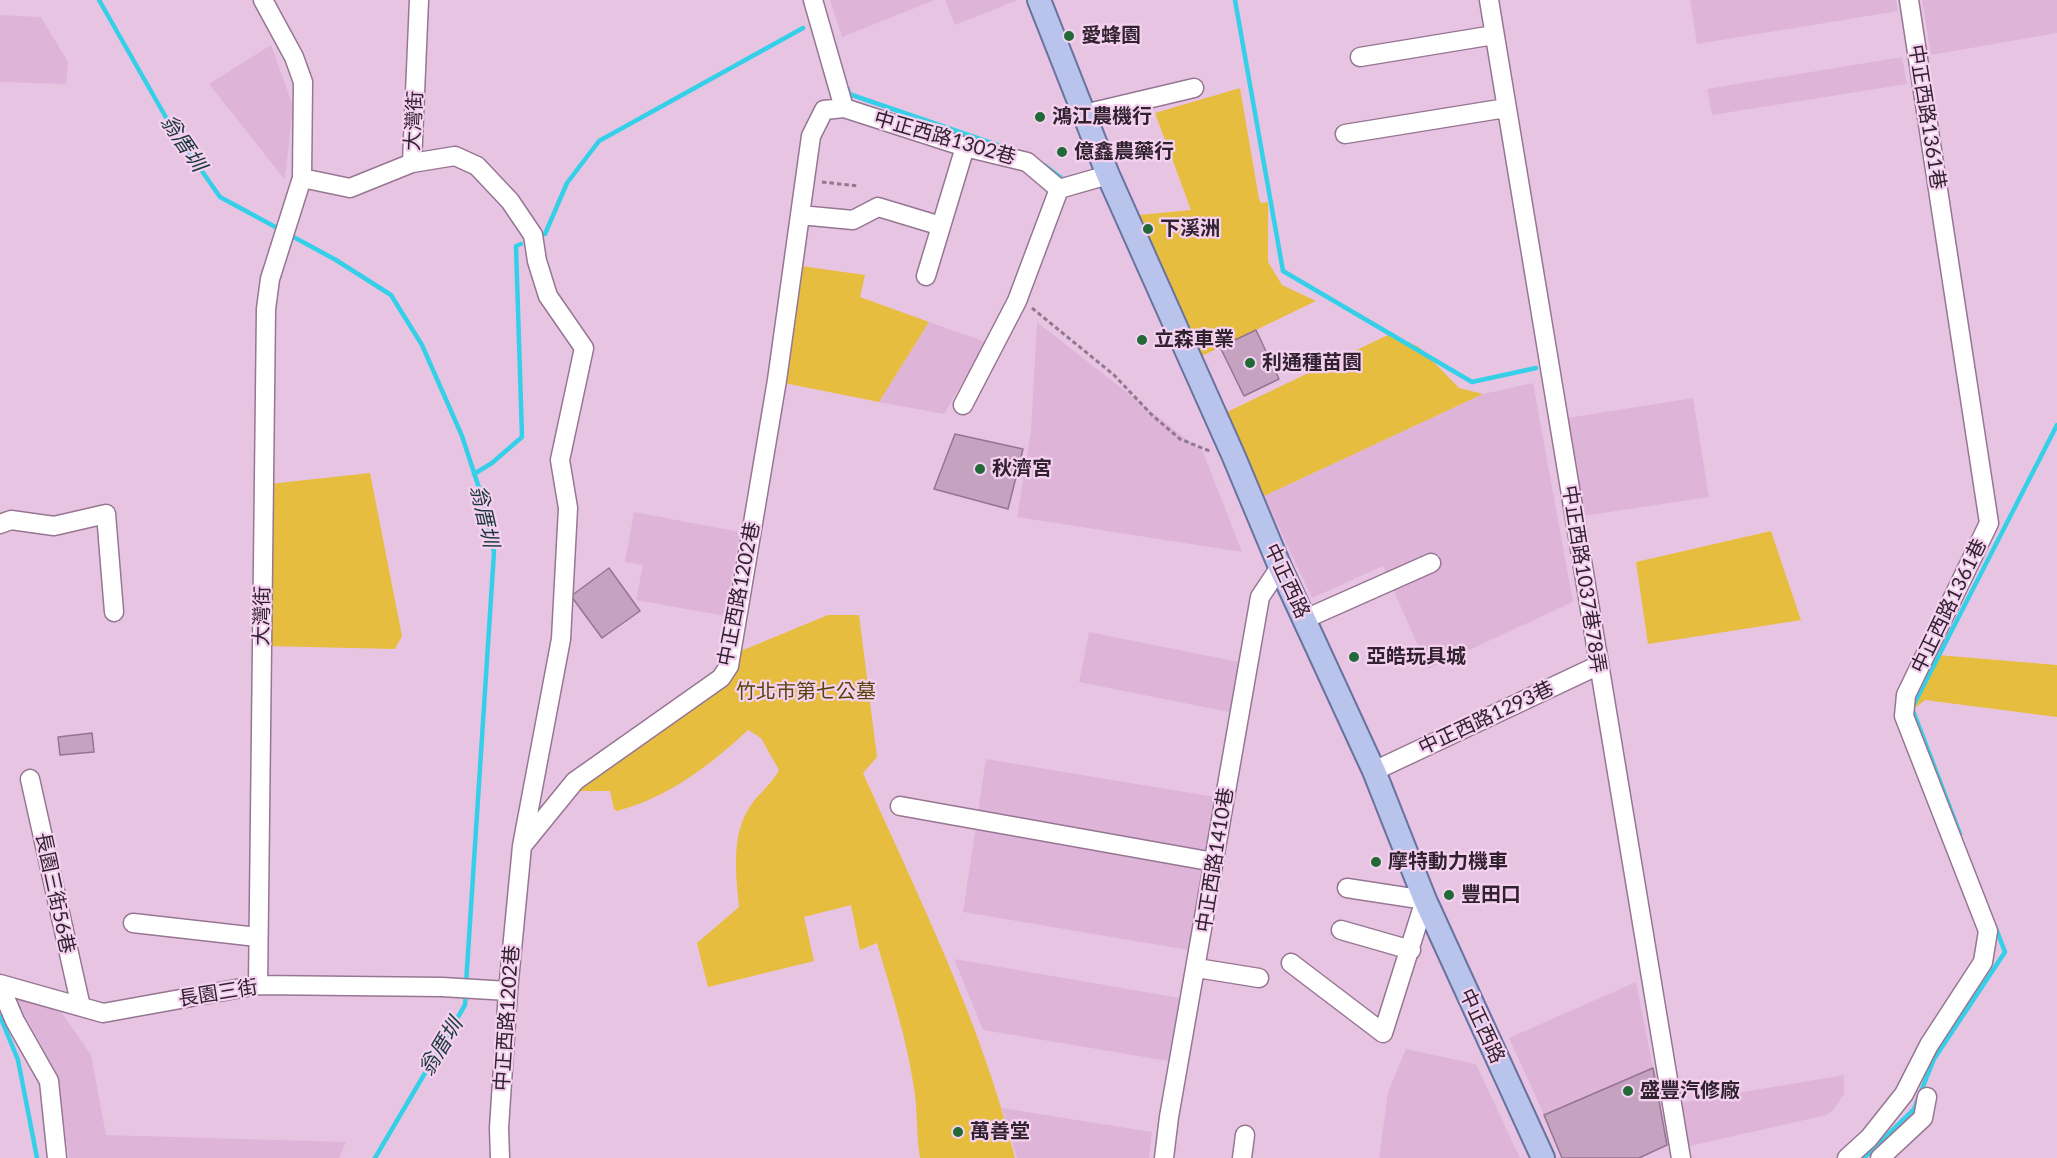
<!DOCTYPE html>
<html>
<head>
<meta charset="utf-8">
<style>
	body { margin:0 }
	canvas { display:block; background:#e8c4e3 }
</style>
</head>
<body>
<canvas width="2057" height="1158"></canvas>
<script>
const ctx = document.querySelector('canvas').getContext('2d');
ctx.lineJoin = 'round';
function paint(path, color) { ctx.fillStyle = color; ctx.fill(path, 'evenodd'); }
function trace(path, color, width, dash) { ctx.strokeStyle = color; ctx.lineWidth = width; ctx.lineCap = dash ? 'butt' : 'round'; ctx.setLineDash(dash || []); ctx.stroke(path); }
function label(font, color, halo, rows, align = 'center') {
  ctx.font = font + ' Lato,"Noto Sans TC",sans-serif'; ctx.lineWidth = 4.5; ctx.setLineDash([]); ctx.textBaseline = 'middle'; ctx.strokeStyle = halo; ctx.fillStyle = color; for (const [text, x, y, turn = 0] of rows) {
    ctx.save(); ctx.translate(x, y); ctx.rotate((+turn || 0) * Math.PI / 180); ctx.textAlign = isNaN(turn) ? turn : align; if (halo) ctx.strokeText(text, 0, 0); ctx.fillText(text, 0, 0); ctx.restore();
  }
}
paint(new Path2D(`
	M830 0H935L842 37Z
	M945 0H1018L955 25Z
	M1690 0H1896L1898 11 1697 44Z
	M1922 0H2057V33L1931 55Z
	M0 15 41 17 68 62 66 84 0 82Z
	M271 45 293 106 285 180 209 84Z
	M1902 57 1907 84 1712 115 1707 89Z
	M929 322 986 342 944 414 879 402Z
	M1037 322 1203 452 1242 552 1017 517 1031 431Z
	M1533 383 1573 602 1428 669 1383 566 1312 598 1264 496 1483 394Z
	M1693 398 1709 497 1577 517 1561 419Z
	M634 512 740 532 725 616 636 600 643 565 625 562Z
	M1089 632 1244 663 1234 713 1079 682Z
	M986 759 1215 797 1189 950 963 912Z
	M954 959 1180 998 1168 1061 983 1030Z
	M1636 982 1653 1068 1544 1115 1509 1038Z
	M14 996 62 1013 91 1055 106 1135 346 1142 339 1158H69L55 1070Z
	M1406 1049 1476 1064 1520 1158H1379L1388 1092Z
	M1844 1075V1094L1834 1109 1827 1115 1685 1147 1678 1103Z
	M1002 1108 1152 1132 1149 1158H1017Z`), '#deb5d9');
paint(new Path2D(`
	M1240 88 1259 199 1261 203 1268 202V262L1282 285 1316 301 1202 356 1139 215 1191 210 1155 113Z
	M794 265 865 275 860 297 929 322 879 402 779 382Z
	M1390 334 1419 347 1459 388 1483 394 1264 496 1227 412Z
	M370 473 402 636 395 649 266 646 269 484Z
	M1771 531 1801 620 1648 644 1636 562Z
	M828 615H859L877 757 863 773C919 898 982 1024 1015 1158H920C916 1135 918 1112 914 1088 907 1039 891 991 877 943L860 950 851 905 804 917 814 961 708 987 697 943 739 907C736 872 730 833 753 802 762 791 772 783 779 770L761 738 748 730C711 765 667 798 617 811L614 809 610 791H574L677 700 736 653Z
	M1926 654 2057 665V717L1925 700 1906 715Z`), '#e6bd3e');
trace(new Path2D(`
	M99 0 172 128 220 197 281 230
	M1235 0 1283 271 1472 382 1536 368
	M848 89 849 94 1006 148
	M1044 165 1064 180
	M288 234 336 260 391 295 422 345 462 436 482 497 494 552 466 984
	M545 234 567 183 599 141 803 28
	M474 474 492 463 522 437 516 246 521 244
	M1960 834 1912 708 2057 425
	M0 1016 18 1060 37 1158
	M375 1158 465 1005 466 993
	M1864 1158 1914 1109 1934 1059 2005 952 1995 926`), '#35d0e7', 4.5);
const building = new Path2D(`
	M1256 330 1279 379 1244 396 1220 347Z
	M955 434 1023 449 1008 509 934 489Z
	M609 568 640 611 602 638 571 596Z
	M92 733 94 752 60 755 58 737Z
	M1653 1068 1667 1145 1639 1158H1562L1544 1115Z`);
paint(building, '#c5a2c0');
trace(building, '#957491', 1.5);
const minor = new Path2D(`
	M813 0 844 108
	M1489 0 1681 1158
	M1360 57 1494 35
	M1084 114 1194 88
	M1345 134 1506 108
	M412 163 455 156 477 166 510 201 533 235 537 261 548 296 584 348 560 460 568 508 561 639 522 846 508 991 499 1128 500 1158
	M302 178 350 188 412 163 419 0
	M800 215 853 220 878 207 941 226
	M926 276 965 147
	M963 405 1017 301 1059 189
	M0 524 11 520 54 526 106 514 114 612
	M1305 619 1431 563
	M1374 771 1599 665
	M30 779 81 1007
	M900 806 1214 862
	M522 846 575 781 721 678 729 666 777 380 811 136 824 110 844 108 965 147 1027 162 1059 189 1108 175
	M133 923 257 937
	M1341 930 1411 950
	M1291 963 1383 1033 1425 900 1347 888
	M1197 968 1259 978
	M0 984 103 1013 258 985 442 987 508 991
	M258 985 266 309 270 279 302 178 303 82 294 57 263 0
	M0 986 15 1021 49 1081 57 1158
	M1164 1158 1169 1117 1260 597 1280 567
	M1242 1158 1245 1135
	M1847 1158 1869 1138 1904 1094 1929 1045 1983 962 1988 931 1904 716 1906 695 1989 523 1909 0
	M1880 1158 1923 1118 1927 1097`);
const major = new Path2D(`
	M1039 0 1108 175 1234 457 1280 567 1374 771 1425 900 1543 1158`);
trace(minor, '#967692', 21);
trace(major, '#6a72a0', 26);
trace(new Path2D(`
	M822 182 858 186
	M1032 308 1114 375 1152 415 1180 439 1212 452`), '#92788e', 3, [4.5, 3]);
trace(minor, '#fff', 18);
trace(major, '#b8c4eb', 22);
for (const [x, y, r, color] of [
	[1069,36,6,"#216a37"],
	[1040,117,6,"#216a37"],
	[1062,152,6,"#216a37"],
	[1148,229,6,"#216a37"],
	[1142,340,6,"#216a37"],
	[1250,363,6,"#216a37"],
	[980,469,6,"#216a37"],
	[1354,657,6,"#216a37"],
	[1376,862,6,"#216a37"],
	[1449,895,6,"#216a37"],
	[1628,1091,6,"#216a37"],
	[958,1132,6,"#216a37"]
]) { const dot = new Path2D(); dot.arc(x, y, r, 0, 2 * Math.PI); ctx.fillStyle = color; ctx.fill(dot); trace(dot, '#f5d1f0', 2); }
label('bold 20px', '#30222e', '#f5d1f0', [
	["愛蜂園",1081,36],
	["鴻江農機行",1052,117],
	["億鑫農藥行",1074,152],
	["下溪洲",1160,229],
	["立森車業",1154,340],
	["利通種苗園",1262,363],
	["秋濟宮",992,469],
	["亞皓玩具城",1366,657],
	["摩特動力機車",1388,862],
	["豐田口",1461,895],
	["盛豐汽修廠",1640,1091],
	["萬善堂",970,1132]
], 'left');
label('20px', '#30222e', '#f5d1f0', [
	["中正西路1361巷",1927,117,81],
	["大灣街",414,121,-87],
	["中正西路1302巷",945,138,16],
	["中正西路1037巷78弄",1584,579,81],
	["中正西路",1287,581,65],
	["中正西路1202巷",739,594,-79],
	["中正西路1361巷",1949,606,-64],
	["大灣街",262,616,-89],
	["中正西路1293巷",1486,718,-25],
	["中正西路1410巷",1215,860,-81],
	["長園三街56巷",55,893,78],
	["長園三街",218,993,-9],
	["中正西路1202巷",507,1018,-86],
	["中正西路",1482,1026,65]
]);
label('20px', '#56440b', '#f5d1f0', [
	["竹北市第七公墓",806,692]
]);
label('italic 21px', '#1a393e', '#f5d1f0', [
	["翁厝圳",183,143,56],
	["翁厝圳",484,516,77],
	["翁厝圳",441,1047,-59]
]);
</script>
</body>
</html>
